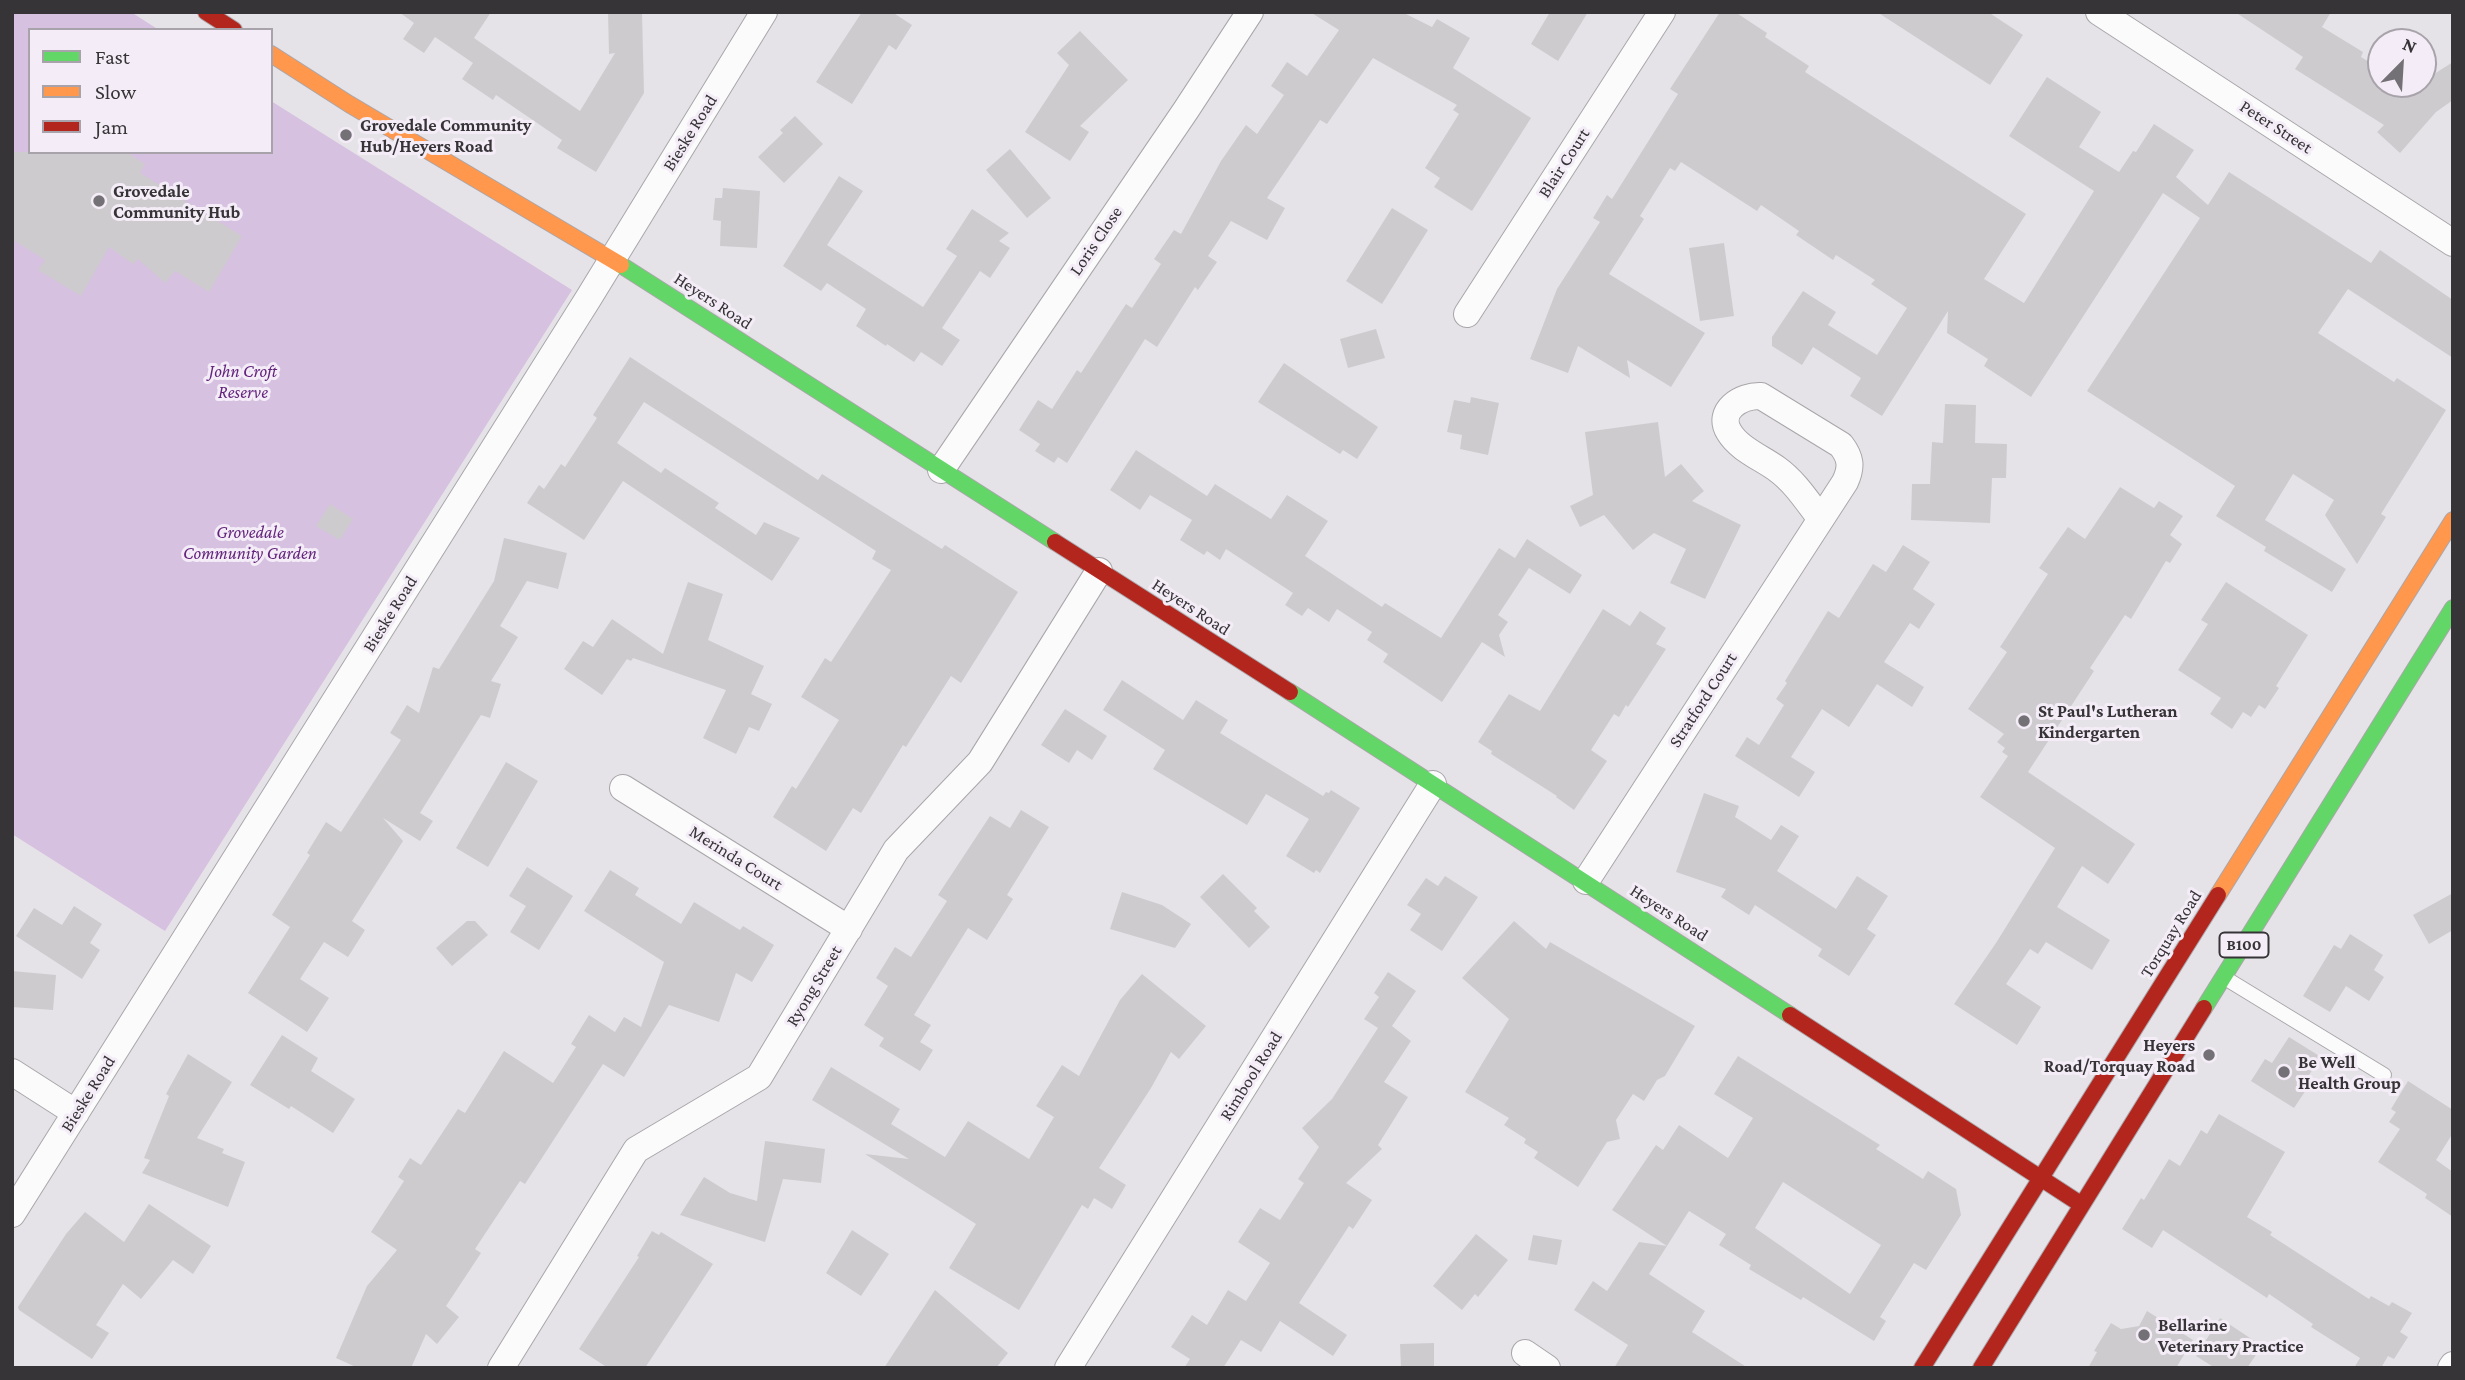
<!DOCTYPE html>
<html>
<head>
<meta charset="utf-8">
<style>
	body { margin:0 }
	#map { position:relative; width:2465px; height:1380px; overflow:hidden; background:#e6e3e8; font-family:"Crimson Pro",serif }
	canvas { display:block }
	.frame { position:absolute; inset:0; border:14px solid #373438; pointer-events:none }
	.legend { position:absolute; left:28px; top:28px; width:245px; height:126px; box-sizing:border-box; background:#f4edf8; border:2px solid #a8a3ab; margin:0; padding:9px 12px; list-style:none; font-size:21px; color:#373438 }
	.legend li { display:flex; align-items:center; gap:14px; height:35px }
	.legend b { width:35px; border:2px solid #a8a3ab }
	.north { position:absolute; left:2367px; top:28px; width:70px; height:70px; box-sizing:border-box; background:#f4edf8; border:2px solid #a8a3ab; border-radius:50%; rotate:24deg; font-size:19px; font-weight:700; line-height:28px; text-align:center; color:#373438 }
	.north::after { content:''; display:block; margin:auto; width:24px; height:32px; background:#747176; clip-path:polygon(50% 0,100% 100%,50% 72%,0 100%) }
</style>
</head>
<body>
<div id="map">
<canvas width="2465" height="1380"></canvas>
<div class="frame"></div>
<ul class="legend">
<li><b style="height:9px;background:#63d668"></b>Fast</li>
<li><b style="height:9px;background:#ff974d"></b>Slow</li>
<li><b style="height:9px;background:#b3261e"></b>Jam</li>
</ul>
<div class="north">N</div>
</div>
<script>
const ctx = document.querySelector('canvas').getContext('2d');
ctx.lineJoin = 'round';
function paint(path, color) { ctx.fillStyle = color; ctx.fill(path, 'evenodd'); }
function trace(path, color, width, dash) { ctx.strokeStyle = color; ctx.lineWidth = width; ctx.lineCap = dash ? 'butt' : 'round'; ctx.setLineDash(dash || []); ctx.stroke(path); }
function label(font, color, halo, rows, align = 'center') {
  ctx.font = font + ' "Crimson Pro",serif'; ctx.lineWidth = 6; ctx.setLineDash([]); ctx.textBaseline = 'middle'; ctx.strokeStyle = halo; ctx.fillStyle = color; for (const [text, x, y, turn = 0] of rows) {
    ctx.save(); ctx.translate(x, y); ctx.rotate((+turn || 0) * Math.PI / 180); ctx.textAlign = isNaN(turn) ? turn : align; if (halo) ctx.strokeText(text, 0, 0); ctx.fillText(text, 0, 0); ctx.restore();
  }
}
paint(new Path2D(`
	M12 12H131L159 30H30V152H271V101L572 290 165 931 12 834Z`), '#d6c1e0');
paint(new Path2D(`
	M399 12H491L474 38 580 111 615 53 609 54 608 12H642L644 93 596 172 557 148 562 140 496 95 493 100 462 79 473 63 435 37 424 53 403 39 414 23Z
	M862 12H892L912 25 896 50 889 45 852 104 816 82Z
	M1310 12H1402L1432 27 1437 19 1470 38 1453 68 1531 118 1472 211 1434 187 1440 178 1425 168 1459 114 1453 110 1457 105 1373 58 1327 124 1320 120 1267 198 1285 208 1267 240 1231 221 1208 256 1217 262 1198 290 1195 287 1157 347 1145 339 1067 463 1058 457 1054 463 1035 451 1040 444 1019 430 1038 400 1052 409 1077 370 1081 373 1126 304 1132 308 1161 264 1154 259 1174 230 1181 234 1221 161 1246 125 1257 134 1284 95 1271 86 1287 62 1307 76 1339 30Z
	M1550 12H1588L1558 61 1531 44Z
	M1720 12H1735L1767 33 1765 37 1809 66 1805 72 2026 214 1984 279 2024 303 2094 191 2009 136 2047 77 2101 112 2079 147 2119 172 2133 151 2136 152 2154 124 2194 150 2176 177 2208 205 2229 172 2371 263 2380 250 2453 300V358L2348 289 2318 333 2394 382 2397 378 2446 410 2381 514 2386 517 2357 564 2325 515 2334 500 2293 474 2265 520 2346 569 2332 592 2264 551 2266 547 2216 516 2235 486 2087 391 2200 218 2163 193 2031 397 1984 366 1988 359 1947 333 1948 311 1882 416 1850 396 1861 378 1813 347 1802 365 1772 346V337L1803 291 1836 312 1828 325 1877 355 1907 308 1871 284 1875 280 1836 255 1833 260 1796 235 1799 231 1761 205 1757 211 1681 162 1675 171 1670 168 1640 216 1644 219 1609 274 1705 333 1671 387 1627 360 1630 378 1578 346 1568 373 1530 359 1557 289 1600 222 1593 218 1607 195 1612 199 1678 94 1670 89Z
	M1877 12H1988L2023 35 1990 85Z
	M2235 12H2331L2322 27 2363 52 2361 57 2381 69V84H2423V81L2453 62V100L2436 112 2400 153 2377 132 2384 125 2295 69 2303 57Z
	M1080 31 1128 80 1080 126 1089 132 1070 161 1025 132 1069 65 1057 53Z
	M795 116 823 144 784 183 758 157 783 133 780 130Z
	M1010 149 1051 198 1027 218 986 170Z
	M12 152H126L145 164 140 173 242 236 209 292 175 271 165 283 138 259 133 264 109 247 81 296 38 270 45 260 12 239Z
	M839 176 863 191 827 245 923 307 957 256 946 249 972 209 1009 233 999 241 1010 248 990 278 980 271 942 328 960 340 942 366 921 352 914 362 887 344 886 346 856 326 866 309 827 283 821 291 783 266Z
	M723 188 760 191 757 248 720 246 721 221 713 220 715 198H722Z
	M1392 208 1428 230 1382 304 1346 281Z
	M1724 243 1734 316 1700 321 1689 248Z
	M1376 329 1385 358 1348 368 1340 339Z
	M630 357 818 480 822 474 942 549 945 545 1018 592 961 683 951 676 906 747 903 745 861 813 853 808 826 851 773 817 792 786 796 789 839 720 801 697 825 658 831 662 891 570 872 559 876 551 644 402 617 443 661 473 665 468 719 503 715 508 756 535 764 522 800 538 772 581 623 481 584 540 527 503 539 485 544 489 561 464 565 467 597 418 593 415Z
	M1284 363 1378 427 1357 459 1343 450 1340 454 1258 402Z
	M1471 397 1499 403 1488 455 1460 449 1462 435 1447 432 1454 400 1470 403Z
	M1945 404 1976 405 1975 443 2007 444 2006 478H1992L1990 523 1911 520 1912 484H1930L1932 442 1943 443Z
	M1658 422 1665 477 1681 464 1704 491 1692 501 1741 525 1705 599 1670 583 1686 549 1654 533 1633 550 1604 515 1580 527 1570 506 1593 495 1585 432Z
	M1136 450 1207 496 1215 484 1271 519 1287 495 1328 521 1305 556 1382 607 1385 603 1441 638 1499 548 1515 558 1527 539 1582 575 1570 594 1529 568 1498 615 1508 622 1499 635 1505 657 1482 642 1442 702 1383 662 1388 654 1367 640 1372 632 1337 609 1329 622 1308 608 1302 616 1285 605 1293 593 1226 549 1220 560 1207 551 1204 555 1180 540 1192 520 1150 495 1140 510 1110 490Z
	M2120 487 2154 508 2159 501 2183 516 2170 535 2182 544 2170 563 2166 561 2131 619 2125 615 2090 668 2094 671 2028 772 2135 844 2108 884 2082 866 2057 907 2110 940 2092 970 2046 942 2038 954 2030 949 2006 984 2041 1007 2017 1045 1954 1004 1996 943 2055 848 1980 797 2008 756 2002 752 2005 748 1997 742 2004 734 1968 709 2007 652 2000 647 2048 574 2039 568 2068 527 2085 539Z
	M330 504 353 519 340 540 316 526Z
	M504 538 567 553 558 589 527 581 500 626 518 637 491 681 501 684 490 718 481 715 420 813 433 821 420 841 383 818 403 841 352 921 365 930 348 957 324 942 300 979 329 998 307 1032 248 993 290 927 272 915 310 855 307 853 326 822 341 832 401 740 390 733 407 705 419 713 433 667 439 669 494 581Z
	M1903 545 1930 562 1913 589 1935 604 1919 629 1910 623 1884 662 1924 687 1912 707 1877 684 1849 727 1822 709 1791 757 1815 772 1799 797 1735 756 1747 737 1759 745 1784 705 1776 699 1787 683 1785 681 1828 611 1839 618 1873 564 1886 572Z
	M688 582 723 594 708 640 764 666 751 694 772 704 759 731 749 727 736 754 703 738 726 690 633 658 631 661 627 659 602 695 564 669 583 641 593 647 612 619 663 654Z
	M2226 582 2308 635 2276 686 2279 688 2265 709 2259 705 2251 717 2243 712 2232 729 2210 714 2221 698 2178 670 2208 624 2201 620Z
	M1603 609 1630 626 1640 611 1666 628 1656 644 1666 649 1628 707 1626 705 1619 717 1614 714 1591 750 1607 761 1574 810 1556 797 1557 796 1491 754 1492 751 1478 742 1509 694 1540 711Z
	M1122 680 1183 720 1196 700 1228 720 1220 733 1323 796 1326 792 1329 793 1331 790 1360 808 1320 873 1316 870 1314 873 1286 856 1309 819 1266 794 1247 825 1153 769 1165 750 1103 710Z
	M1065 709 1107 736 1092 760 1077 750 1069 763 1041 745Z
	M506 762 538 781 488 867 456 848Z
	M1704 793 1739 806 1735 817 1771 840 1781 825 1799 836 1777 871 1836 909 1857 876 1888 896 1867 929 1876 935 1849 976 1818 956 1822 949 1755 905 1749 915 1721 897 1726 889 1676 872Z
	M1021 810 1049 827 1007 895 1013 899 987 940 968 928 914 1015 931 1025 920 1042 933 1050 920 1071 879 1046 884 1038 864 1025 888 986 876 978 895 947 911 957 947 901 938 895 990 816 1010 828Z
	M527 867 573 896 539 950 510 932 526 906 509 896Z
	M610 870 639 888 635 895 681 924 694 902 740 930 743 926 774 945 752 982 736 973 719 1022 669 1005 624 1077 603 1064 525 1184 520 1181 475 1249 481 1253 446 1306 459 1317 437 1344 426 1334 411 1368H358L336 1358 367 1286 397 1250 371 1232 404 1181 398 1177 410 1158 421 1165 458 1109 465 1113 504 1051 553 1083 576 1047 571 1044 589 1015 615 1032 624 1017 641 1027 664 962 584 911Z
	M1223 874 1257 908 1254 911 1270 927 1249 948 1200 897Z
	M1445 876 1478 897 1442 951 1410 930 1421 914 1407 905 1426 878 1438 886Z
	M1122 892 1162 905 1191 924 1175 948 1110 929Z
	M2453 893V930L2429 944 2413 915Z
	M74 906 102 924 90 943 100 950 82 979 16 936 34 908 62 925Z
	M467 921H475L488 935 452 966 436 948Z
	M1514 921 1546 949 1550 942 1695 1026 1665 1076 1657 1080 1644 1101 1633 1094 1616 1120 1620 1139 1607 1142 1578 1187 1534 1158 1538 1152 1524 1143 1526 1139 1504 1125 1509 1118 1465 1092 1509 1019 1462 978Z
	M2350 934 2383 955 2374 970 2384 977 2369 1001 2346 986 2330 1012 2303 996 2334 945 2341 949Z
	M12 971 56 975 53 1010 12 1007Z
	M1388 972 1416 991 1392 1026 1411 1041 1384 1082 1408 1097 1378 1145 1382 1149 1346 1183 1372 1200 1353 1229 1349 1226 1299 1303 1347 1335 1333 1356 1280 1321 1261 1352 1241 1340 1223 1368H1184L1190 1359 1171 1347 1192 1315 1207 1325 1228 1290 1246 1301 1270 1263 1238 1242 1260 1208 1280 1220 1304 1183 1298 1179 1319 1147 1302 1128 1332 1099 1378 1028 1364 1019 1379 997 1374 993Z
	M1142 974 1206 1026 1179 1059 1171 1052 1151 1088 1099 1168 1126 1185 1112 1209 1094 1198 1088 1209 1082 1205 1019 1310 949 1268 976 1224 865 1154 909 1159 812 1100 831 1067 900 1109 891 1124 945 1157 968 1121 1029 1159 1054 1117 1036 1106 1062 1065 1079 1076 1120 1000Z
	M282 1035 318 1058 311 1071 355 1099 333 1133 291 1106 289 1109 250 1085Z
	M2289 1037 2321 1057 2303 1084 2308 1087 2294 1108 2251 1081 2265 1059 2272 1063Z
	M188 1054 232 1082 197 1138 224 1149 222 1153 245 1162 228 1207 142 1173 150 1160 144 1158 169 1096 166 1094Z
	M1738 1056 1880 1145 1876 1149 1923 1179 1928 1171 1956 1189 1961 1215 1926 1270 1914 1263 1880 1317 1886 1321 1874 1341 1803 1297 1801 1300 1749 1269 1751 1265 1719 1245 1726 1234 1689 1211 1667 1246 1612 1210 1656 1145 1663 1150 1679 1125 1728 1158 1753 1118 1714 1094ZM1783 1182 1881 1245 1850 1294 1755 1228Z
	M2408 1081 2453 1110V1133L2436 1160 2453 1172V1217L2425 1198 2427 1194 2378 1162 2400 1129 2389 1122 2396 1112 2391 1109Z
	M2219 1114 2285 1152 2247 1217 2272 1232 2270 1235 2369 1299 2371 1296 2389 1306 2392 1302 2412 1313 2400 1332 2408 1337 2394 1359 2388 1356 2381 1368H2354L2360 1358 2311 1327 2313 1324 2269 1294 2267 1298 2163 1230 2152 1248 2122 1229 2141 1198 2144 1200 2169 1159 2180 1166 2201 1130 2207 1134Z
	M765 1141 825 1149 821 1183 783 1179 765 1242 680 1215 704 1177 730 1193 757 1201Z
	M149 1204 211 1246 193 1274 173 1260 141 1299 123 1284 96 1325 109 1333 92 1359 19 1310 18 1307 66 1234 85 1212 124 1242Z
	M852 1230 889 1254 861 1296 826 1273Z
	M652 1231 659 1235 661 1232 713 1264 645 1368H608L579 1349 639 1257 637 1256Z
	M1476 1234 1508 1260 1478 1297 1475 1294 1462 1310 1433 1286Z
	M1533 1235 1562 1240 1557 1265 1528 1260Z
	M1639 1242 1667 1246 1649 1274 1705 1311 1692 1332 1748 1368H1614L1628 1345 1574 1310 1593 1281 1607 1291Z
	M935 1290 1008 1353 996 1368H884Z
	M2147 1311 2193 1340 2176 1368H2088L2097 1352 2094 1351 2111 1323 2121 1329 2139 1326Z
	M2220 1318 2262 1346 2247 1368H2215L2196 1356Z
	M1434 1343V1368H1401L1400 1344Z`), '#cecbcf');
const lane = new Path2D(`
	M2225 978 2384 1075`);
const street = new Path2D(`
	M2099 12 2453 243
	M1467 314 1662 12
	M941 470 1186 110 1250 12
	M623 788 849 929
	M1586 881 1845 482C1852 467 1851 458 1841 445L1761 396C1741 395 1716 411 1729 432 1739 449 1762 458 1777 469 1795 482 1807 501 1820 518
	M12 1072 76 1113
	M12 1214 588 299 764 12
	M1525 1353 1547 1368
	M501 1368 636 1150 759 1077 896 850 980 762 1099 571
	M1068 1368 1433 784
	M2451 1368 2453 1365`);
const fast = new Path2D(`
	M621 265 1055 542
	M1290 692 1790 1015
	M2204 1008 2453 608`);
const slow = new Path2D(`
	M271 54 349 104 621 265
	M2218 895 2453 520`);
const jam = new Path2D(`
	M206 12 234 30
	M1055 542 1290 692
	M1790 1015 2082 1205
	M1922 1368 2218 895
	M1981 1368 2204 1008`);
trace(lane, '#a9a6aa', 16);
trace(street, '#a9a6aa', 28);
trace(fast, '#a9a6aa', 18);
trace(slow, '#a9a6aa', 18);
trace(jam, '#a9a6aa', 18);
trace(lane, '#fbfbfc', 14);
trace(street, '#fbfbfc', 26);
trace(fast, '#63d668', 16);
trace(slow, '#ff974d', 16);
trace(jam, '#b3261e', 16);
for (const [x, y, r, color] of [
	[346,135,7,"#747176"],
	[99,201,7,"#747176"],
	[2024,721,7,"#747176"],
	[2209,1055,7,"#747176"],
	[2284,1072,7,"#747176"],
	[2144,1335,7,"#747176"]
]) { const dot = new Path2D(); dot.arc(x, y, r, 0, 2 * Math.PI); ctx.fillStyle = color; ctx.fill(dot); trace(dot, '#f4edf8', 2.5); }
for (const [x, y, w] of [
	[2244,945,49]
]) { const box = new Path2D(); box.roundRect(x - w / 2, y - 12.5, w, 25, 5); ctx.fillStyle = '#f4edf8'; ctx.fill(box); trace(box, '#373438', 2); }
label('bold 16px', '#373438', null, [
	["B100",2244,945]
]);
label('bold 18px', '#373438', '#f4edf8', [
	["Grovedale Community",360,125],
	["Hub/Heyers Road",360,146],
	["Grovedale",113,191],
	["Community Hub",113,212],
	["St Paul's Lutheran",2038,711],
	["Kindergarten",2038,732],
	["Heyers",2195,1045,"right"],
	["Road/Torquay Road",2195,1066,"right"],
	["Be Well",2298,1062],
	["Health Group",2298,1083],
	["Bellarine",2158,1325],
	["Veterinary Practice",2158,1346]
], 'left');
label('18px', '#373438', '#f4edf8', [
	["Peter Street",2276,127,33],
	["Bieske Road",690,133,-58],
	["Blair Court",1564,163,-57],
	["Loris Close",1096,241,-56],
	["Heyers Road",713,301,33],
	["Heyers Road",1191,607,33],
	["Bieske Road",390,614,-58],
	["Stratford Court",1703,700,-57],
	["Merinda Court",736,858,32],
	["Heyers Road",1669,913,33],
	["Torquay Road",2171,934,-58],
	["Ryong Street",814,986,-59],
	["Rimbool Road",1251,1076,-58],
	["Bieske Road",88,1094,-58]
]);
label('italic 18px', '#63247c', '#f4edf8', [
	["John Croft",243,371],
	["Reserve",243,392],
	["Grovedale",250,532],
	["Community Garden",250,553]
]);
</script>
</body>
</html>
